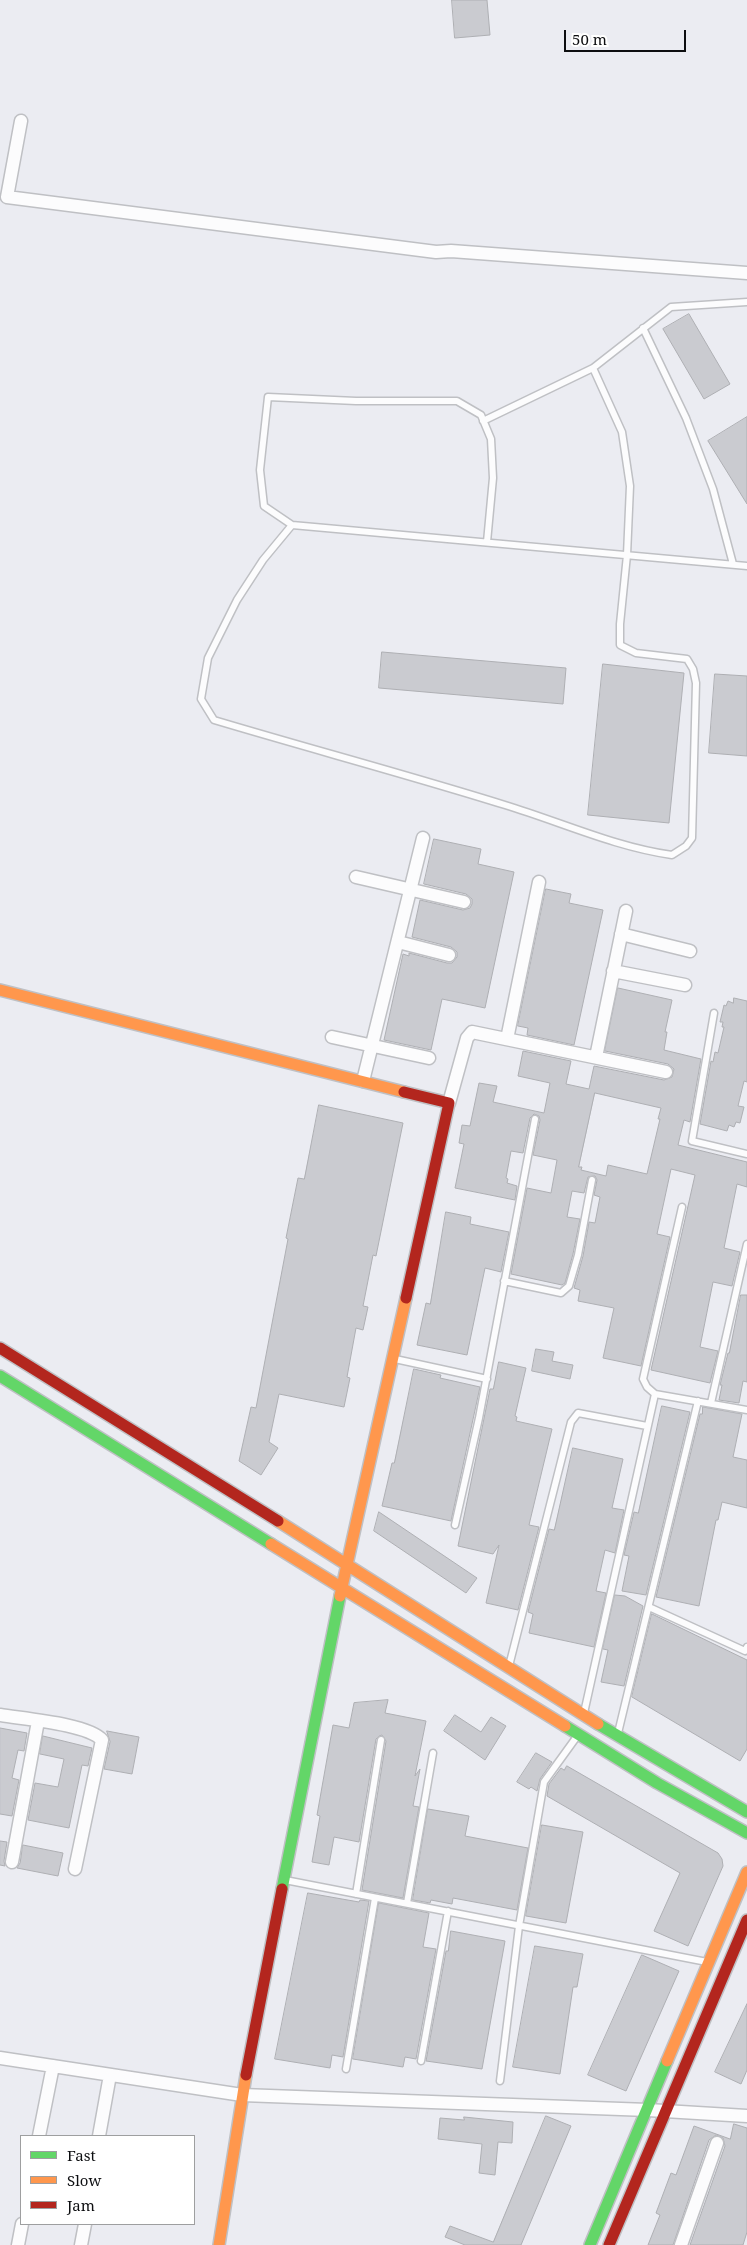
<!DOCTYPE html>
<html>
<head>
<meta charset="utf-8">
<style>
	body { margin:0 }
	#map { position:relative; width:747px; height:2245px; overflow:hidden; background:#ebecf2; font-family:"Noto Serif",serif }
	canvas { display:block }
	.legend { position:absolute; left:20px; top:2135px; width:175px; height:90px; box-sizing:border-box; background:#fff; border:1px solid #9e9fa0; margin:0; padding:6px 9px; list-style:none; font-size:15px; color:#0d0e11 }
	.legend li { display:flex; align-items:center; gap:10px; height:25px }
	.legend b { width:25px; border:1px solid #9e9fa0 }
	.scale { position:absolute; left:564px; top:30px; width:122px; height:22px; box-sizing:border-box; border:2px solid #0d0e11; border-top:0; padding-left:6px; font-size:15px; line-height:18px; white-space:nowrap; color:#0d0e11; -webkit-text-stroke:4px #fff; paint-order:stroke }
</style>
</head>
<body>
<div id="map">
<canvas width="747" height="2245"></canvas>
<ul class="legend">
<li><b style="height:6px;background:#63d668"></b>Fast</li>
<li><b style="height:6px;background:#ff974d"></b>Slow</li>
<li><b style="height:6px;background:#b3261e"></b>Jam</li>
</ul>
<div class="scale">50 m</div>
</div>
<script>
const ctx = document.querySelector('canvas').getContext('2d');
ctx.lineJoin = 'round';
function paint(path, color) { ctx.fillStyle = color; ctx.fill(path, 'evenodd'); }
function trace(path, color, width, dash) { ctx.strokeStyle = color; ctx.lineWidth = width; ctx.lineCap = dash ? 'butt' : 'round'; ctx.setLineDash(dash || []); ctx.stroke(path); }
const building = new Path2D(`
	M452 0H487L490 35 455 38Z
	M689 314 730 384 704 399 663 329Z
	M747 417V504L708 441Z
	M382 652 566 668 563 704 379 688Z
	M603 664 684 673 669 823 588 815Z
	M715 674 747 676V756L709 753Z
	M434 839 481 849 478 864 514 872 485 1008 442 999 431 1050 384 1040 403 954 409 956V953L447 963H452L457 957V952L451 947 412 937 420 900 463 910 470 908 472 904V899L466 894 424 884Z
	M546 889 571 894 569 903 603 910 574 1045 527 1035 528 1028 518 1026Z
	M618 988 672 1000 665 1032H667L664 1050 701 1059 690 1122 684 1120 678 1145 747 1162V1187L737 1184 724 1248 740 1252 732 1286 713 1282 700 1347 718 1351 710 1383 651 1370 695 1175 671 1169 657 1234 670 1237 641 1366 603 1358 614 1308 578 1301 580 1290 574 1288 583 1256 589 1222 595 1223 600 1197 594 1195 597 1180 595 1176 588 1177 584 1193 572 1191 567 1217 580 1219 573 1254 565 1283 562 1285 511 1274 527 1188 551 1193 557 1160 533 1155 540 1120 539 1116 534 1114 530 1118 523 1153 511 1151 506 1178 508 1179 507 1183 517 1186 515 1200 455 1188 464 1144 459 1143 462 1125 470 1126 479 1083 497 1086 493 1102 544 1113 550 1083 518 1076 523 1051 571 1061 566 1084 589 1089 594 1066 664 1080 672 1077 674 1069 668 1064 605 1051ZM595 1093 661 1108 658 1119H660L647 1174 608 1165 606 1176 581 1170 582 1167H579Z
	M734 998 747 1001V1082L744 1081 738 1106 744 1107 740 1123 736 1122 734 1127 729 1125 727 1131 700 1124 711 1061 713 1062 715 1052 718 1053 724 1027H722L723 1022H720L724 1005 726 1006 728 1001 733 1003Z
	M319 1105 403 1123 376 1256 373 1255 363 1306 368 1307 363 1330 356 1328 347 1377 350 1378 344 1407 279 1394 269 1442 278 1448 261 1475 239 1461 251 1407 256 1408 288 1239 286 1238 298 1178 304 1179Z
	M446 1212 471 1217 470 1224 509 1232 501 1272 485 1268 467 1355 417 1345 426 1303 430 1304Z
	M741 1295H747V1382L743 1381 739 1403 719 1400 722 1385H720L728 1353H729Z
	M536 1349 554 1352 552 1361 573 1365 570 1379 532 1371Z
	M499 1362 526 1368 515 1416 517 1417 516 1421 552 1429 529 1525 539 1527 518 1610 486 1603 499 1545 493 1554 458 1546 490 1389H493Z
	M414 1369 441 1375 440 1378 480 1387 451 1521 382 1506 392 1463H394Z
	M662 1406 690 1412 646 1595 622 1591 629 1556 624 1555 634 1512 638 1513Z
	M703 1407 742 1414 733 1457 747 1460V1508L722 1502 718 1520H716L699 1606 656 1597 700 1414H702Z
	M573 1448 623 1459 612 1508 624 1510 615 1553 605 1550 596 1591 606 1593 594 1647 529 1633 533 1614 528 1612 549 1529 554 1530Z
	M379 1512 477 1578 466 1593 374 1531Z
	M615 1595 625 1596 643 1606 624 1686 601 1682 608 1650 603 1649Z
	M652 1614 747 1660V1749L740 1761 632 1697Z
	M388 1700 385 1713 426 1721 415 1776 420 1769 413 1806 419 1807 403 1898 362 1890 386 1741 382 1735 379 1736 376 1739 359 1842 334 1837 329 1865 312 1862 320 1816 317 1815 333 1725 349 1728 354 1703Z
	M455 1715 481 1732 491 1717 506 1726 485 1760 444 1731Z
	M0 1728 27 1733 24 1751 18 1750 12 1778 19 1780 12 1816 0 1814Z
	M107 1731 139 1737 132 1774 104 1769 110 1742Z
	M43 1736 92 1748 88 1766 82 1765 69 1828 28 1820 35 1783 58 1787 64 1759 40 1754Z
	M536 1753 552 1762 540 1779 537 1791 531 1787 529 1789 517 1782Z
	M567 1766 718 1853 722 1859 723 1866 688 1946 654 1931 680 1873 547 1796 549 1784 561 1768 564 1770Z
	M428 1809 469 1816 465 1836 528 1848 517 1910 453 1898 452 1904 431 1900 430 1903 413 1900Z
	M542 1825 583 1832 566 1923 526 1916Z
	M0 1841 7 1842 4 1861 5 1866 0 1865Z
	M23 1845 63 1853 58 1876 17 1868 20 1863Z
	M308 1893 359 1902 360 1900 369 1901 343 2057 332 2055 330 2068 275 2059Z
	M379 1903 429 1913 423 1947 436 1949 416 2059 405 2057 403 2067 353 2059Z
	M451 1931 505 1941 482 2069 426 2061 446 1951H448Z
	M535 1946 583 1954 577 1987H573L560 2074 513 2067Z
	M642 1955 679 1971 626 2091 588 2075Z
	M747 2004V2070L741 2084 715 2072Z
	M546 2116 571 2126 521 2245H465L445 2237 450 2226 493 2242Z
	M464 2117 513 2122 512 2143 498 2142 495 2175 479 2173 482 2144 438 2139 440 2118 464 2120Z
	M734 2124 747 2128V2232L743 2245H690L725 2146 723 2138 716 2135 709 2140 673 2245H648L660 2215 656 2213 671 2173 676 2175 694 2126 730 2139Z`);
paint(building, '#cacbd0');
trace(building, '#aeafb3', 1);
const lane = new Path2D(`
	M643 328 686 418 713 489 733 564
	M483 421 593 368 671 307 747 302
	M292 525 263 560 237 600 208 658 201 699 214 720C311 749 409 775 505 805 561 822 615 847 672 855L686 846 692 838 696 683 693 669 687 659 636 653 620 645V624L627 555 630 486 622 432 593 368
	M487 542 493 478 491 439 481 415 457 401H356L268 397 260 470 264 506 292 525 747 566
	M714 1013 692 1141 747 1154
	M682 1207 643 1379 647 1387 655 1394 747 1410
	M504 1281 561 1293 569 1286 578 1255 592 1180
	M395 1359 487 1379
	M711 1403 747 1244
	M455 1525 479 1418 535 1119
	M649 1607 745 1651 747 1647
	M509 1666 571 1422 578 1413 647 1426
	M584 1713 655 1394
	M618 1733 698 1401
	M285 1880 707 1962
	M356 1894 381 1740
	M407 1903 433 1753
	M421 2061 448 1911
	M346 2069 375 1898
	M500 2081 519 1926 544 1782 578 1735`);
const street = new Path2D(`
	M21 121 7 197 436 252 451 251 747 273
	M356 877 464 902
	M621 934 690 951
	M398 942 449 955
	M613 971 685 985
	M332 1037 429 1058
	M507 1039 539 882
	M596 1057 626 911
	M363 1081 423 838
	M449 1103 467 1038 472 1032 666 1072
	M0 1715C24 1719 88 1724 102 1740L75 1869
	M12 1862 38 1721
	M0 2058 242 2095 648 2110 747 2116
	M39 2136 53 2066
	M99 2136 110 2075
	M18 2245 22 2224
	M81 2245 85 2224
	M681 2245 717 2143`);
const fast = new Path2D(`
	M0 1376 271 1544
	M598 1724 747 1812
	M565 1726 657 1783 747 1833
	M282 1889 340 1596
	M590 2245 667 2061`);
const slow = new Path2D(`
	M0 990 404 1092
	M278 1521 598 1724
	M271 1544 565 1726
	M340 1596 406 1298
	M667 2061 747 1872
	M219 2245 246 2075`);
const jam = new Path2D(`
	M404 1092 449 1103 406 1298
	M0 1348 278 1521
	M246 2075 282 1889
	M609 2245 747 1920`);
trace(lane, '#bfc0c4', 9);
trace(street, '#bfc0c4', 15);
trace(fast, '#bfc0c4', 14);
trace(slow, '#bfc0c4', 14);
trace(jam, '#bfc0c4', 14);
trace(lane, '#fcfcfd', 6);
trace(street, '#fcfcfd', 12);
trace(fast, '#63d668', 11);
trace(slow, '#ff974d', 11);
trace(jam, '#b3261e', 11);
</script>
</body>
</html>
